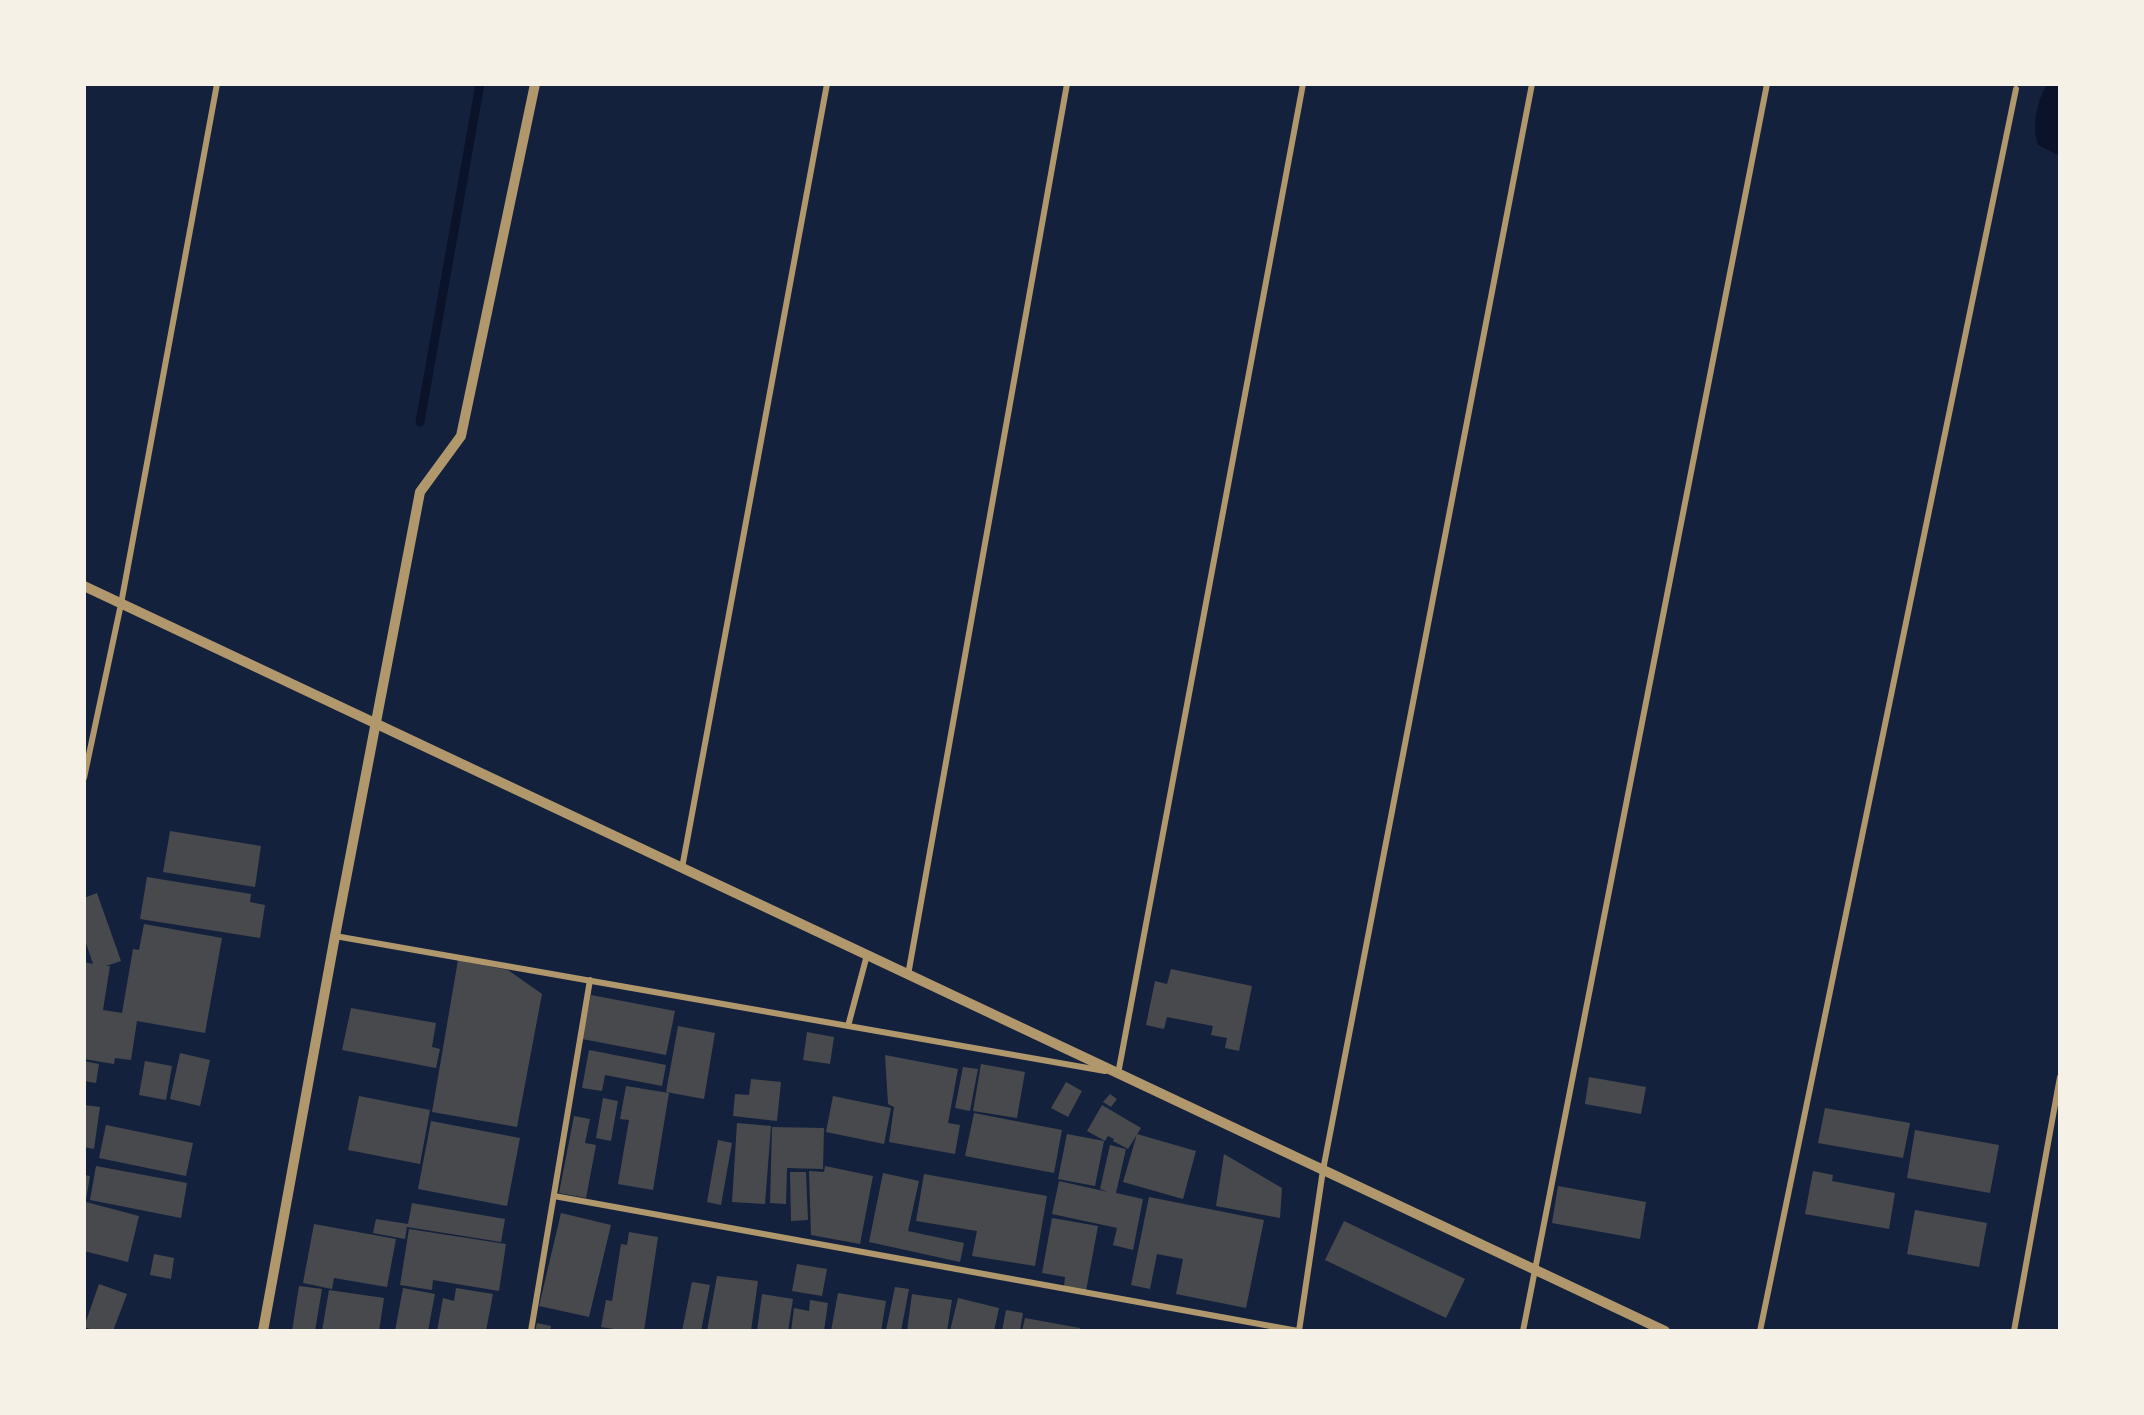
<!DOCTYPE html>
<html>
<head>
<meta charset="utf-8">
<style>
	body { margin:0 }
	#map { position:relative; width:2144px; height:1415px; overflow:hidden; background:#14213d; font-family:Rubik,sans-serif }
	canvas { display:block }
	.frame { position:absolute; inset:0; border:86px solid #f6f1e7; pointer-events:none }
</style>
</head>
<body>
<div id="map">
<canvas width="2144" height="1415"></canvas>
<div class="frame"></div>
</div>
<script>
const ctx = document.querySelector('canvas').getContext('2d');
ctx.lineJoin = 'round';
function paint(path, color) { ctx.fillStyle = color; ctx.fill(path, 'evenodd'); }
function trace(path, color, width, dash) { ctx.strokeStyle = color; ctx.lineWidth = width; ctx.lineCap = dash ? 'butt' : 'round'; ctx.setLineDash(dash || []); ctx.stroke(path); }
paint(new Path2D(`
	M2047 84H2060V156L2038 145C2031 125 2037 102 2047 84Z`), '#0b132b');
trace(new Path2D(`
	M420 422 480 84`), '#0b132b', 9);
paint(new Path2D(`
	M170 831 261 846 255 887 163 872Z
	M147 877 251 894 250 902 265 905 260 938 140 919Z
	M97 893 121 961 106 966H110L103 1010 122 1013 133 949 139 950 144 924 222 938 205 1033 137 1021 131 1060 115 1058 114 1064 84 1059V962L93 964 84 937V898Z
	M458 960 508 970 542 994 517 1127 432 1112Z
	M1171 969 1252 986 1239 1051 1225 1048 1227 1038 1211 1035 1213 1026 1167 1017 1164 1029 1146 1025 1155 981 1167 984Z
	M591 995 675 1011 666 1055 582 1039Z
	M351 1008 436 1023 432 1047 440 1049 436 1068 342 1050Z
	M678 1026 715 1033 704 1099 666 1092Z
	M807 1032 834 1037 830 1064 803 1060Z
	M589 1050 666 1065 662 1086 605 1075 602 1091 582 1088Z
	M180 1053 210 1060 200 1106 170 1099Z
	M885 1055 958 1069 948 1123 960 1125 955 1154 889 1142 894 1107 888 1104Z
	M84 1061 99 1064 96 1083 84 1081Z
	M145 1061 172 1066 166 1100 139 1095Z
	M981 1064 1025 1072 1017 1118 973 1111Z
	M963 1067 978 1069 970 1111 955 1108Z
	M1589 1077 1646 1087 1641 1114 1585 1104Z
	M751 1079 781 1082 777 1121 733 1116 735 1094 749 1095Z
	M1066 1082 1082 1091 1068 1117 1051 1108Z
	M626 1086 669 1093 653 1190 618 1184 629 1120 620 1119Z
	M1110 1094 1117 1099 1111 1107 1103 1102Z
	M359 1096 430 1110 420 1164 348 1150Z
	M833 1096 891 1108 884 1144 826 1132Z
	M603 1098 618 1101 611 1141 596 1138Z
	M84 1105 100 1107 94 1149 84 1147Z
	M1102 1105 1141 1128 1128 1149 1113 1141 1114 1139 1108 1136 1105 1141 1087 1131Z
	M1825 1108 1910 1123 1903 1158 1818 1143Z
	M974 1113 1062 1130 1054 1173 965 1156Z
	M574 1116 590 1119 585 1143 596 1145 586 1198 559 1193Z
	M431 1121 520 1138 507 1206 418 1189Z
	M737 1123 771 1126 765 1204 732 1202Z
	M106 1125 193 1143 186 1176 99 1158Z
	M772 1127 824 1128 823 1169 787 1168 786 1204 770 1203Z
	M1915 1130 1999 1145 1990 1193 1907 1178Z
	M1067 1134 1104 1141 1095 1186 1058 1179Z
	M1137 1134 1196 1151 1183 1199 1123 1182Z
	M718 1140 732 1143 721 1205 707 1202Z
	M1110 1145 1126 1149 1116 1193 1143 1199 1133 1250 1113 1245 1117 1228 1052 1214 1059 1181 1108 1192 1100 1189Z
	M1224 1154 1282 1188 1280 1218 1216 1206Z
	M96 1166 187 1183 181 1218 90 1200Z
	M825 1166 873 1176 860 1244 811 1235 809 1171 824 1172Z
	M1813 1171 1833 1175 1832 1181 1895 1193 1889 1229 1805 1214Z
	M790 1172H806L808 1220 791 1221Z
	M883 1173 919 1181 908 1231 964 1243 960 1262 869 1242Z
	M924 1174 1047 1196 1035 1266 972 1256 977 1231 916 1221Z
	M84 1175 90 1176 85 1206H84Z
	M1558 1186 1646 1202 1640 1239 1552 1223Z
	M1149 1197 1264 1220 1246 1308 1176 1294 1183 1259 1157 1254 1150 1289 1131 1285Z
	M86 1202 139 1216 128 1262 84 1251V1212Z
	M412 1203 505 1219 501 1242 407 1227 405 1239 373 1233 376 1219 408 1224Z
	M1915 1210 1987 1223 1979 1267 1907 1254Z
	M561 1213 611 1225 589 1317 539 1306Z
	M1052 1218 1098 1226 1086 1291 1064 1287 1065 1277 1042 1273Z
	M1344 1221 1465 1279 1446 1318 1325 1260Z
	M314 1224 396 1239 387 1287 334 1278 332 1289 303 1283Z
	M409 1229 506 1244 499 1291 433 1280 432 1290 400 1285Z
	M629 1232 658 1237 644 1331H627L601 1327 606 1300 612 1301 621 1244 627 1245Z
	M154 1254 174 1258 171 1279 150 1275Z
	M797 1264 827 1269 822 1296 792 1291Z
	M717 1276 758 1281 751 1331H707Z
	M692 1282 710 1285 701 1331H682Z
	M99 1284 127 1294 113 1331H96L84 1327Z
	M299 1286 322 1289 315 1331H292Z
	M895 1287 909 1289 901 1331H889L886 1330Z
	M403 1288 435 1294 428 1331H395Z
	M456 1288 493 1294 486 1331H437L443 1298 454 1301Z
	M329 1290 384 1298 379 1331H322Z
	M838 1293 886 1301 881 1331H831Z
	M762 1294 793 1299 788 1331H757Z
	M912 1294 952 1300 947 1331H907Z
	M958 1298 999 1308 994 1331H950Z
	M810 1300 828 1303 824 1331H791L794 1308 809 1311Z
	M1006 1310 1023 1313 1020 1331H1002Z
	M1025 1318 1080 1328 1079 1331H1022Z
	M537 1323 551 1326 550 1331H535Z`), '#48494c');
trace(new Path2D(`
	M84 778 121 604 217 84
	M682 868 827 84
	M335 936 1105 1071
	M908 975 1067 84
	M848 1026 867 955
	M1118 1074 1303 84
	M554 1196 1298 1331
	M531 1331 590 980
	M1299 1331 1323 1170 1532 84
	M1523 1331 1767 84
	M1760 1331 2016 89
	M2014 1331 2060 1077`), '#b1986c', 6);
trace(new Path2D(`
	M84 586 1665 1331
	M263 1331 335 936 420 492 461 436 535 84`), '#b1986c', 10);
</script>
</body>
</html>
